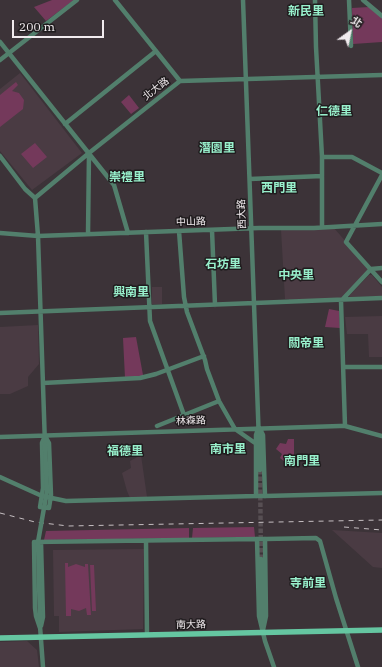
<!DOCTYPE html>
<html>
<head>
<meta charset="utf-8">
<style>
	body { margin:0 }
	#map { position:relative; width:382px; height:667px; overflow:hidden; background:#3c3338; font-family:"IBM Plex Serif","Noto Sans TC",serif }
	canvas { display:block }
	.north { position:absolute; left:330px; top:12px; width:40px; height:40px; -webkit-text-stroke:3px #201c1e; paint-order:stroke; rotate:33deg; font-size:11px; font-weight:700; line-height:16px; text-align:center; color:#f1ebee }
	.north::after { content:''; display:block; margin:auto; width:14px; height:18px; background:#f1ebee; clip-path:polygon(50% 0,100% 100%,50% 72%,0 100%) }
	.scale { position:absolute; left:12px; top:20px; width:92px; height:18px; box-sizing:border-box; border:2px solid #f1ebee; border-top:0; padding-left:5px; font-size:12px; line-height:14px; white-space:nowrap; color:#f1ebee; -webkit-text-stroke:3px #201c1e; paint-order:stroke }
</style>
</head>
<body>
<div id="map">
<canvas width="382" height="667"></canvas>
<div class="north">北</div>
<div class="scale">200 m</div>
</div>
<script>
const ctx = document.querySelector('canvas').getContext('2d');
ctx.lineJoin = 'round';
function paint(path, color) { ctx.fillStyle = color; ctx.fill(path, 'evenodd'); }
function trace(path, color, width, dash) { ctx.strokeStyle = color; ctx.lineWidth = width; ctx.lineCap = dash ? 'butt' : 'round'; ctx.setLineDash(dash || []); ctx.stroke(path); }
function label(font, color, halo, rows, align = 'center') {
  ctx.font = font + ' "IBM Plex Serif","Noto Sans TC",serif'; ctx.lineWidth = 3; ctx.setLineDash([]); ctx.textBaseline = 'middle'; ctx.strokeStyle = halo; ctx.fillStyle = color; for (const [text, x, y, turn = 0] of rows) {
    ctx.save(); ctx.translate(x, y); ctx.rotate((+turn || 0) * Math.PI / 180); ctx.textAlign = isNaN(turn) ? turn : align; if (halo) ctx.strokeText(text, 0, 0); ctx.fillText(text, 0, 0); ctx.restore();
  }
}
paint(new Path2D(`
	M20 73 82 153 32 190 0 151V89Z
	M333 227 370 269 341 301H289V299H285L281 230Z
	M369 275H372L382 287V296L350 297 349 296Z
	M152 287H162V304H152Z
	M382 316V357H369L368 334H347L345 317Z
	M38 325 39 364 28 377V386L10 394H0V327Z
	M141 455 147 497 130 498 127 491 122 473 131 468 130 461Z
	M332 530 382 533V568L373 567Z
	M144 549 143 629 59 632V616H54L53 550Z
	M27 641 37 650 39 667H0V642Z`), '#4a3b43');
paint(new Path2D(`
	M52 0H74L46 21 34 7Z
	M369 7 382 18V42L353 44 352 8Z
	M16 82 18 85 12 91 19 93 24 100 23 109 0 127V95Z
	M129 95 139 108 131 114 121 102Z
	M35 143 47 157 33 168 21 154Z
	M329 309 339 311 340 328 325 327Z
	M136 337 143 375 141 377 125 378 123 338Z
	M288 439H294V466L291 467 280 458 282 454 276 449 280 443 286 444Z
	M254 527 255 537 192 538 193 528Z
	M189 528V538L44 540 46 531Z
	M65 563H68V567L76 564 85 567V564H88L91 615H87L86 608 79 611 71 609V616H66Z
	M90 565H94L96 611H92Z`), '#74395b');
trace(new Path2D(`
	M260 470 261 559`), '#574f53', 4.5, [4.5, 2]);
trace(new Path2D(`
	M115 0 180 81
	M243 0 260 470
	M315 0 316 47 322 157V227
	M349 0 351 46
	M363 0 382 16
	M0 42 114 185 128 233
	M0 60 77 0
	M65 124 156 51
	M0 156 25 189 35 198
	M322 157H352L382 173
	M382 175 346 242 382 282
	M250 179 322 176
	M35 198 89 153 180 81 382 75
	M35 198 38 236 45 445
	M212 230 215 305
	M179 231 184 297 187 312 205 360 207 369 219 401 235 429 255 443
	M146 232 150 321 184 415
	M0 233 38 236 259 228H314L382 224
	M88 234 89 153
	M341 301 345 426
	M341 301 371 269 382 268
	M0 313 382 298
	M344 367H382
	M43 383 140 378 156 374 204 356
	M157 426 219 401
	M260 429 263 435 265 496 382 493
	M45 436 49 443 51 495 49 508 40 507 43 488 42 443Z
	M0 437 340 426H345L382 436
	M0 477 42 496 66 501 256 496V435L258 429
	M146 541 147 635
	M261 559 262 622
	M40 626 43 667
	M41 626 43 617 41 542
	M40 628 36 616 35 608 34 542 257 539 259 616 265 641 274 667
	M263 630 266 616 265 539 316 538 320 541 336 598 358 667`), '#527f6c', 4.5);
trace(new Path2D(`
	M0 638 382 630`), '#65c6a1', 5.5);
trace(new Path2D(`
	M0 513 35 522 68 526 382 520
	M344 527 382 530`), '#c6bfc2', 1, [5, 5]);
trace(new Path2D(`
	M256 496H265
	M257 539H265
	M40 621 38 542 47 491 45 445`), '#527f6c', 4.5);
label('10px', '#f1ebee', '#201c1e', [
	["北大路",156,89,-38],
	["西大路",242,214,-92],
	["中山路",191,222,-2],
	["林森路",191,421,-2],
	["南大路",191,625,-1]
]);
label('bold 12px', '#98f0cc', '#201c1e', [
	["新民里",306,12],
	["仁德里",334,112],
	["潛園里",217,149],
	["崇禮里",127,178],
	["西門里",279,189],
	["石坊里",223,265],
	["中央里",296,276],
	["興南里",131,293],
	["關帝里",306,344],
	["南市里",228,450],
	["福德里",125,452],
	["南門里",302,462],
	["寺前里",308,584]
]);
</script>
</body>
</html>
